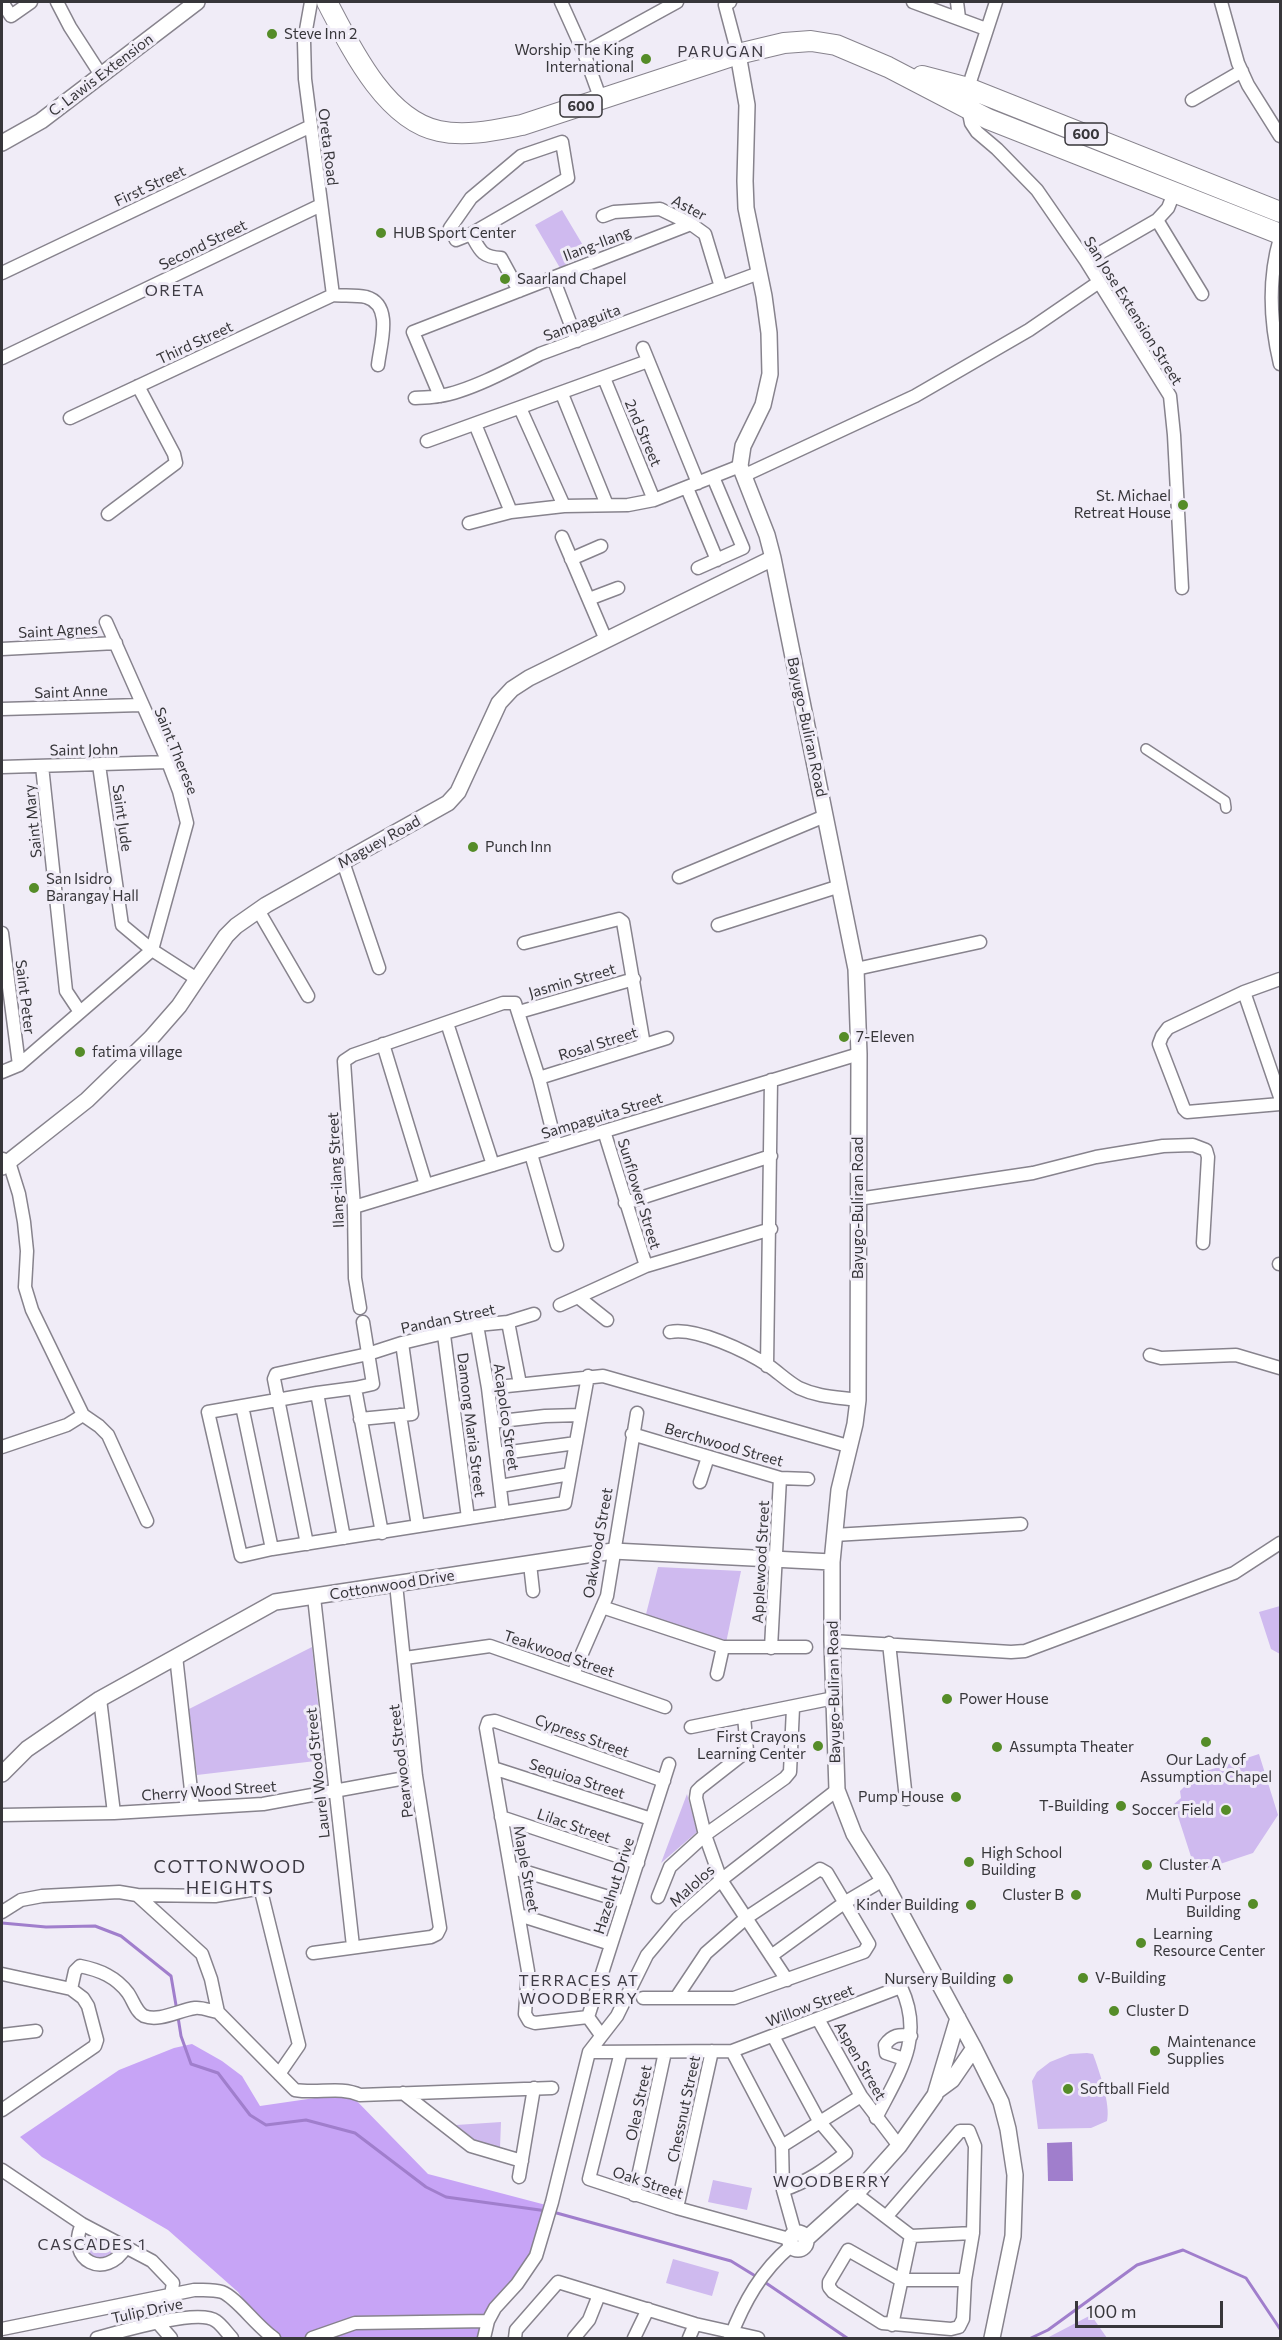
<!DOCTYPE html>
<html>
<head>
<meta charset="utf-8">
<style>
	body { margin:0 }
	#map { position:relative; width:1282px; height:2340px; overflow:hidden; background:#f0ecf7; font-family:Commissioner,sans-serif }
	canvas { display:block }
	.frame { position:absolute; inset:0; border:3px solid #37363a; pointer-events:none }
	.scale { position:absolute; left:1075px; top:2301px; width:148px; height:27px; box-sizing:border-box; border:3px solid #37363a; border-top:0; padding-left:8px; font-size:18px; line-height:21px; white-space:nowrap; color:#37363a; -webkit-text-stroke:4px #f0ecf7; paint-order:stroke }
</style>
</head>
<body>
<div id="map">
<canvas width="1282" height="2340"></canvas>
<div class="frame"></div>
<div class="scale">100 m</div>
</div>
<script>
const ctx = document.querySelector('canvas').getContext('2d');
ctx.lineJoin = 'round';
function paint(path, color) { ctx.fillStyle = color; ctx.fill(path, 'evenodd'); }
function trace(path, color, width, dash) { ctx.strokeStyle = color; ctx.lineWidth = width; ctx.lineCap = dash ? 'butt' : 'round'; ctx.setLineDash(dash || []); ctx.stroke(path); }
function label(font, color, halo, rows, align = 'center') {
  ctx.font = font + ' Commissioner,sans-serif'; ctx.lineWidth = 6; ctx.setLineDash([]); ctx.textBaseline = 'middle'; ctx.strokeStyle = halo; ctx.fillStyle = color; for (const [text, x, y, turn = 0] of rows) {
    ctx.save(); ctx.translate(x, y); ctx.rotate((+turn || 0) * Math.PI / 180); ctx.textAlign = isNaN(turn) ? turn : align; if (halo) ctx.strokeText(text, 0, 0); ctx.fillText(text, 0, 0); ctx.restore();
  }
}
paint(new Path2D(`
	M562 210 587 252 560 268 535 225Z
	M658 1567 741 1571 726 1643 645 1618Z
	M1280 1606V1654L1271 1649 1259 1612Z
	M312 1647 324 1760 197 1775 189 1709Z
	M1259 1754 1278 1815 1253 1853 1196 1872 1174 1804 1181 1798 1180 1791 1197 1774Z
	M687 1794 697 1832 661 1863Z
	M1087 2053 1093 2054C1099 2070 1111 2105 1107 2121L1091 2128 1038 2129 1032 2081 1037 2072 1050 2062 1070 2054Z
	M501 2122 500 2148 480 2144 456 2125Z
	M713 2180 752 2188 747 2210 708 2202Z
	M94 2238 111 2248 113 2253 111 2258 104 2260 89 2257 85 2249 86 2242Z
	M673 2259 719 2272 712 2296 666 2283Z
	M1091 2315 1107 2338H1047Z`), '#cfbaef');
paint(new Path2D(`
	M192 2044 222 2061 242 2076 260 2106 349 2093 428 2174 546 2205 530 2254 514 2279 483 2315 478 2338H267L262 2326 238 2292 168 2230 42 2157 20 2137 119 2070 174 2048Z`), '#c7a4f6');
paint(new Path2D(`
	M1072 2142 1073 2181H1048L1047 2143Z`), '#a07ecc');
trace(new Path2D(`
	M2 1923 46 1927 95 1926 121 1936 171 1976 177 2011
	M178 2017 181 2036 191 2064 218 2073 250 2115 266 2125 306 2120 355 2133 426 2187 446 2197 547 2211
	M553 2212 731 2261 757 2277
	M763 2281 847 2338
	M1031 2338 1048 2330 1137 2265 1183 2250 1246 2278 1280 2329`), '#a07ecc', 3);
const pedestrian = new Path2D(`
	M1146 749 1225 801 1226 808`);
const minor = new Path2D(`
	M2 2 11 16 31 2
	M57 2 70 27 101 75
	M311 2 304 41 305 79 333 295
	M561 2 584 53 601 100
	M730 2 725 5 738 54
	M913 2 986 29
	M957 2 959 18
	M996 2 968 88V108L971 123 977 132 997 149 1037 190 1086 261 1170 396 1174 435 1182 588
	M1221 2 1238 63 1248 85 1280 136
	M584 53 677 2
	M1192 100 1242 71
	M562 142 568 178 471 234 456 240 450 228 471 198 521 156Z
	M603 216 614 212 660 209 691 224 705 234 721 287
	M1157 220 1202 294
	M471 234C480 250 481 257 501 258L519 291
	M1280 238C1268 279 1270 322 1280 364
	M1086 261 1157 220 1168 208 1174 193
	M2 273 311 126
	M553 278 577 341
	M643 348 698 483
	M2 358 321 205
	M604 378 654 500
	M562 394 607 505
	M440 396 413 332 691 224
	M415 398C423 397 431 398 439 396 468 392 513 368 540 354L759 273
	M520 408 564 506
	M70 418 333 295C343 296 356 295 366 297 394 305 380 345 378 365
	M475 424 511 512
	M427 441 648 361
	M743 476 915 396 1029 330 1099 282
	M687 488 717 560
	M108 514 176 463 174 454 138 386
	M469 523 511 512 564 506 628 505 654 500 740 466
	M562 537 606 640
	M571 559 601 546
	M698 568 743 548 713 477
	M589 599 618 588
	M2 649 116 643
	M2 709 141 705
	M99 765 122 925 152 950 197 979
	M42 766 66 991 80 1012
	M2 767 168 762
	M343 862 379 968
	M679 877 825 816
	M258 910 308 996
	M718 925 840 886
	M2 933 19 1065
	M524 943 619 919 623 922 644 1045
	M856 969 980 942
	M1280 979 1244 992 1168 1028 1162 1036 1159 1044 1184 1109 1187 1112 1280 1104
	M1244 992 1280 1097
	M519 1012 634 979
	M447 1023 493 1165
	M383 1044 426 1185
	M2 1072 19 1065 152 950 187 823 179 791 168 762 106 622
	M539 1078 667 1038
	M604 1131 646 1266
	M531 1154 557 1245
	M858 1199 1033 1173 1096 1157 1163 1146 1193 1145 1206 1150 1208 1157 1203 1243
	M625 1203 771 1156
	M354 1207 859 1054
	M1279 1264H1280
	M560 1305 578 1297
	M360 1308 355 1278 354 1207 344 1061 353 1055 503 1003H515L539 1078 556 1145
	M607 1320 578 1297 646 1266 771 1229
	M363 1322 373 1384 355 1388 317 1393 208 1412 241 1556 272 1549 565 1503 588 1376
	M508 1322 520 1384
	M477 1325 488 1388 503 1513
	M670 1332C696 1327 746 1351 769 1366 779 1373 788 1382 799 1388 818 1397 837 1397 858 1400
	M444 1335 468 1518
	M1150 1355 1161 1358 1236 1355 1280 1368
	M767 1366 771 1080
	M355 1388 382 1533
	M488 1388 603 1376 848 1446
	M317 1393 344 1538
	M242 1406 272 1549
	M83 1415 99 1426 108 1435 147 1521
	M400 1415 418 1526
	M360 1419 412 1414 402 1343
	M492 1422 545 1416 581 1415
	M632 1434 780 1478 808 1479
	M2 1447 67 1425 83 1415 32 1310 25 1287 27 1251 24 1222 19 1194 9 1162 3 1159
	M496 1454 576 1443
	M700 1482 708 1457
	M500 1486 570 1474
	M834 1535 1021 1524
	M307 1544 274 1379 276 1374 368 1354 402 1343 477 1325 508 1322 534 1314
	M530 1564 533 1591
	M314 1597 353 1946
	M602 1607 723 1647H806
	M832 1641 1011 1652 1025 1651 1234 1573 1280 1543
	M889 1643 906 1799
	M771 1648 780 1478
	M176 1656 193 1808
	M405 1658 490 1646 665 1707
	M573 1674 607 1596 637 1413
	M717 1674 723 1647
	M100 1699 114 1813
	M744 1716 747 1751 701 1787 697 1791 696 1798 705 1835 721 1880 787 1980
	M691 1727 834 1698
	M493 1768 651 1819
	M2 1815 114 1813 263 1804 416 1776
	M501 1817 638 1863
	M510 1867 625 1902
	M137 1895 215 1896 256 1889 261 1891 299 2045 279 2074
	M658 1897 670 1867 705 1835 785 1778 790 1772 793 1708
	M2 1912 21 1900 42 1896 119 1892 137 1895 202 1954 211 1979 218 2012 295 2090C318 2094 340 2086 360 2095L552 2088
	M519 1915 611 1944
	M313 1953 431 1937 437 1934 440 1928 416 1776 396 1584
	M771 1956 844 1903 883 1880
	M2 1974 71 1989 83 1998 88 2006 97 2040 95 2046 2 2110
	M71 1989 75 1971 80 1966C100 1970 116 1977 128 1993 133 2000 136 2012 144 2016 160 2022 179 2010 195 2008 202 2007 211 2011 218 2012
	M643 1998H734L864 1952 869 1944 827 1873 820 1869 746 1918 706 1953 676 1998
	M588 2017 669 1764
	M818 2019 861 2096 899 2146
	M2 2035 36 2031
	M601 2035 588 2017 535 2023 529 2021 525 2014 528 1971 486 1728 488 1722 495 1721 664 1781
	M773 2036 819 2121 846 2153C824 2170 809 2181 783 2190
	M732 2051 782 2146 783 2190 795 2233
	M589 2052 732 2051 901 1987C925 2038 899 2073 876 2118
	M621 2052 589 2179 677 2208 789 2239
	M904 2059 886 2053 885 2045C892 2035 899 2034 911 2036
	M403 2093 471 2146 522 2161
	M782 2146 861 2096
	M2 2170 82 2224 152 2261 173 2283 171 2295
	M519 2177 534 2088
	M856 2194 911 2236 973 2233
	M634 2195 665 2052
	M677 2208 712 2051
	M886 2217 960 2131H969L975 2146 973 2233 965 2280 963 2319 959 2327 951 2329 882 2323 833 2292 829 2287V2282L848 2250 901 2280H965
	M82 2224C65 2261 106 2281 126 2247
	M158 2323 171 2338
	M892 2325 911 2236
	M2 2329 194 2290C202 2290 214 2289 222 2292 236 2297 258 2328 274 2338
	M97 2338C118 2332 199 2308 216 2321 222 2325 227 2333 232 2338
	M312 2338 355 2323 488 2321
	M484 2338 488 2321 495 2308 517 2284 536 2256 552 2202 589 2052 617 2016 647 1955 678 1918 721 1880 837 1790
	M515 2338 516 2330 558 2282 695 2324 758 2338
	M574 2338 589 2320 599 2295
	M634 2338 648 2309
	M689 2338 695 2324
	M730 2338C744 2302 761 2271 791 2246`);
const tertiary = new Path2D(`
	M738 54 747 105 745 181 746 208 764 296 769 333 770 374 763 405 743 446 740 466 767 535 773 558 856 969 859 1054 858 1400 855 1424 839 1490 832 1562V1641L837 1790 854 1834 883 1880 974 2048 1001 2102 1008 2129 1015 2175 1013 2236 992 2338
	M2 143 41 121 197 2
	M2 1167 87 1100 151 1038 179 1006 226 936 236 926 266 905 448 803 458 792 499 703 512 689 529 678 773 558
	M2 1774 27 1749 100 1699 275 1602 613 1551 832 1562
	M937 2091 952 2080 974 2048
	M790 2241a8 8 0 1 1 16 0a8 8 0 1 1-16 0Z
	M806 2239 856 2194 899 2146 935 2095 958 2018`);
const primary = new Path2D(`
	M327 2C350 46 385 120 439 131 466 137 496 130 522 125L738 54 784 43 811 41 836 45 888 67 988 119 1280 234
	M922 76 968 88 1280 212`);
trace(pedestrian, '#87838d', 12);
trace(minor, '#87838d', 15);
trace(tertiary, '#87838d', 18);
trace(primary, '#87838d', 22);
trace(pedestrian, '#fff', 9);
trace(minor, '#fff', 12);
trace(tertiary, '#fff', 15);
trace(primary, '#fff', 20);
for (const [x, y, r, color] of [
	[272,34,6,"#558c28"],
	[646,59,6,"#558c28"],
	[381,233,6,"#558c28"],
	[505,279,6,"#558c28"],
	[1183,505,6,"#558c28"],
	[473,847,6,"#558c28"],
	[34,888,6,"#558c28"],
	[844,1037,6,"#558c28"],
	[80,1052,6,"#558c28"],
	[947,1699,6,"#558c28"],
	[1206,1742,6,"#558c28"],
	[818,1746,6,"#558c28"],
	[997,1747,6,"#558c28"],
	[956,1797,6,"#558c28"],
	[1121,1806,6,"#558c28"],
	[1226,1810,6,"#558c28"],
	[969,1862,6,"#558c28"],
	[1147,1865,6,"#558c28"],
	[1076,1895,6,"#558c28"],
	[1253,1904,6,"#558c28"],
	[971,1905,6,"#558c28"],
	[1141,1943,6,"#558c28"],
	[1083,1978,6,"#558c28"],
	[1008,1979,6,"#558c28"],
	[1114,2011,6,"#558c28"],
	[1155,2051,6,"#558c28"],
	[1068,2089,6,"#558c28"]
]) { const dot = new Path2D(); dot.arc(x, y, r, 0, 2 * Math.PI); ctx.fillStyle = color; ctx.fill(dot); trace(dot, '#f0ecf7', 2); }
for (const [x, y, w] of [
	[581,106,42],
	[1086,134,42]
]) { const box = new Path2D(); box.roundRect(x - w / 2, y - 11, w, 22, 4.5); ctx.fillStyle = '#f0ecf7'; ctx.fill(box); trace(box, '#37363a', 1.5); }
label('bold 14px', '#37363a', null, [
	["600",581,106],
	["600",1086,134]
]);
label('15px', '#37363a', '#f0ecf7', [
	["Steve Inn 2",284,34],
	["Worship The King",634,50,"right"],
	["International",634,67,"right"],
	["HUB Sport Center",393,233],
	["Saarland Chapel",517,279],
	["St. Michael",1171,496,"right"],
	["Retreat House",1171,513,"right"],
	["Punch Inn",485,847],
	["San Isidro",46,879],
	["Barangay Hall",46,896],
	["7-Eleven",856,1037],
	["fatima village",92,1052],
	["Power House",959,1699],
	["First Crayons",806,1737,"right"],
	["Learning Center",806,1754,"right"],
	["Assumpta Theater",1009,1747],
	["Our Lady of",1206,1760,"center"],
	["Assumption Chapel",1206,1777,"center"],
	["Pump House",944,1797,"right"],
	["T-Building",1109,1806,"right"],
	["Soccer Field",1214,1810,"right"],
	["High School",981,1853],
	["Building",981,1870],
	["Cluster A",1159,1865],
	["Cluster B",1064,1895,"right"],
	["Multi Purpose",1241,1895,"right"],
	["Building",1241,1912,"right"],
	["Kinder Building",959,1905,"right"],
	["Learning",1153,1934],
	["Resource Center",1153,1951],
	["V-Building",1095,1978],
	["Nursery Building",996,1979,"right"],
	["Cluster D",1126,2011],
	["Maintenance",1167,2042],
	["Supplies",1167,2059],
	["Softball Field",1080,2089]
], 'left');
label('15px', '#37363a', '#f0ecf7', [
	["C. Lawis Extension",101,75,-37],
	["Oreta Road",328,147,83],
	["First Street",150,186,-25],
	["Aster",689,208,28],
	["Ilang-Ilang",597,244,-21],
	["Second Street",203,245,-26],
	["San Jose Extension Street",1133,311,58],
	["Sampaguita",582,323,-20],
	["Third Street",195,343,-25],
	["2nd Street",643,433,67],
	["Saint Agnes",58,631,-3],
	["Saint Anne",71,692,-2],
	["Bayugo-Buliran Road",807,727,78],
	["Saint John",84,750,-1],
	["Saint Therese",176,751,68],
	["Saint Jude",122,818,82],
	["Saint Mary",33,821,-96],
	["Maguey Road",379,842,-29],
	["Jasmin Street",572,981,-16],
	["Saint Peter",25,997,83],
	["Rosal Street",598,1044,-17],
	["Sampaguita Street",602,1116,-17],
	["Ilang-ilang Street",336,1170,-93],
	["Sunflower Street",639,1194,73],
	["Bayugo-Buliran Road",858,1208,-90],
	["Pandan Street",448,1319,-12],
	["Acapolco Street",506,1417,82],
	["Damong Maria Street",471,1425,83],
	["Berchwood Street",724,1445,16],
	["Oakwood Street",598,1543,-80],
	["Applewood Street",761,1562,-87],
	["Cottonwood Drive",392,1585,-9],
	["Teakwood Street",559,1654,19],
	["Bayugo-Buliran Road",834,1692,-91],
	["Cypress Street",582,1736,20],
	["Pearwood Street",401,1761,-97],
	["Laurel Wood Street",318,1773,-96],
	["Sequioa Street",577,1779,18],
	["Cherry Wood Street",209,1791,-4],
	["Lilac Street",574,1826,19],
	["Maple Street",526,1869,80],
	["Hazelnut Drive",614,1886,-72],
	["Malolos",692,1886,-42],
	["Willow Street",810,2006,-21],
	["Aspen Street",860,2061,60],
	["Olea Street",639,2103,-78],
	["Chessnut Street",684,2109,-78],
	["Oak Street",648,2183,18],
	["Tulip Drive",147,2311,-12]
]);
ctx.letterSpacing = '1.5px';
label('16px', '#3e3b44', '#f0ecf7', [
	["PARUGAN",721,52],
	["ORETA",175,291],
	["TERRACES AT",579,1981],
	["WOODBERRY",579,1999],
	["WOODBERRY",832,2182],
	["CASCADES 1",92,2245]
]);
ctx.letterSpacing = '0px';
ctx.letterSpacing = '1.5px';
label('18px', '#3e3b44', '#f0ecf7', [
	["COTTONWOOD",230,1867],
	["HEIGHTS",230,1888]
]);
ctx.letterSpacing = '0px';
</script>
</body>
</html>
